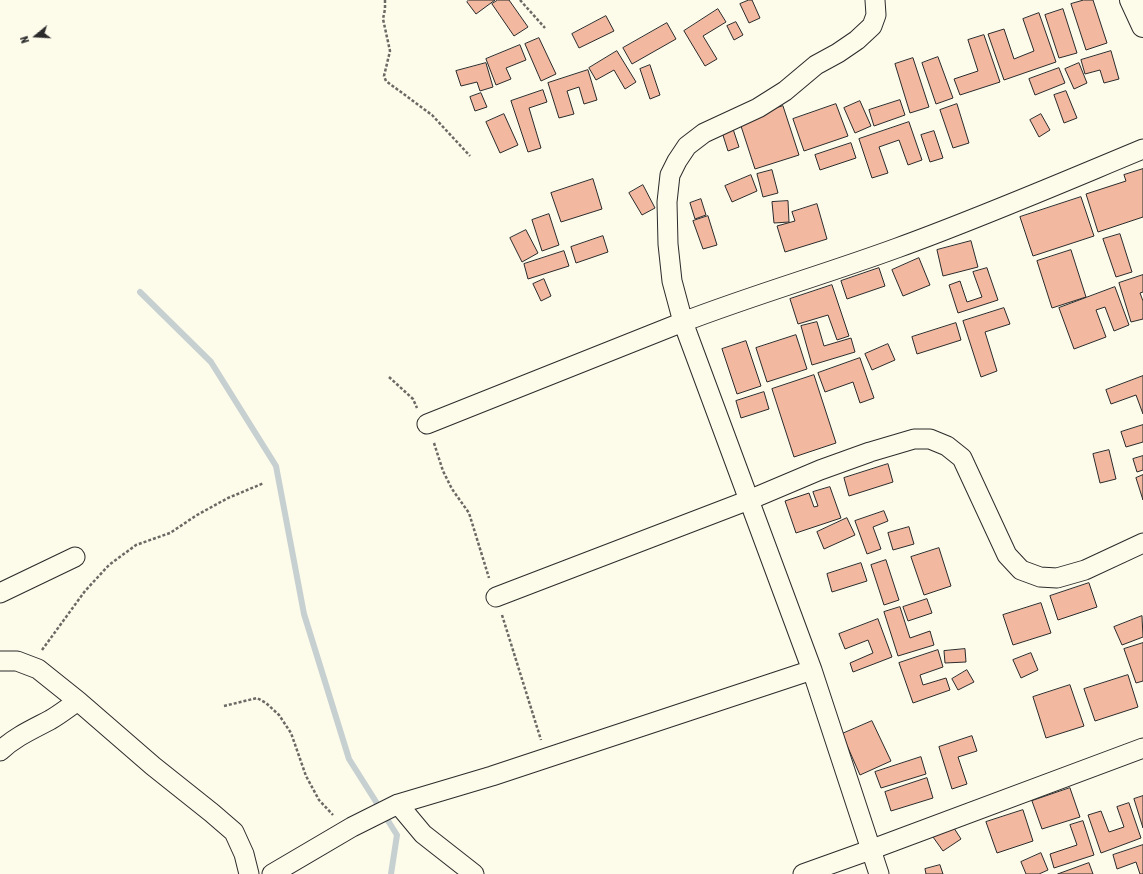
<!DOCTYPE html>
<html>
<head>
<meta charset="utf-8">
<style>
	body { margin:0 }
	#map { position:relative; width:1143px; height:874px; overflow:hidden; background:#fdfbea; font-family:"Asap Condensed",sans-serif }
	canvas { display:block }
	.north { position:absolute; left:16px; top:16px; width:40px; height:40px; -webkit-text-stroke:3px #fdfbea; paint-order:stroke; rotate:252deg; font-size:11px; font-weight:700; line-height:16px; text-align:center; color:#2b2b2b }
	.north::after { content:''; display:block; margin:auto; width:14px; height:18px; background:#2b2b2b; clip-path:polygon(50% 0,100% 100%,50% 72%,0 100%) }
</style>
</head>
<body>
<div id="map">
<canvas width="1143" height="874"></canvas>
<div class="north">N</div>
</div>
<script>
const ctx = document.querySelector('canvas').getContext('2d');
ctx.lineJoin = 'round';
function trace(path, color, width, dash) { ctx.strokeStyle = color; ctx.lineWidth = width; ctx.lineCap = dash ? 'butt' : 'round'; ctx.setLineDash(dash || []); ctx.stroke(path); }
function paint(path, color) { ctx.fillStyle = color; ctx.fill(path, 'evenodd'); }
trace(new Path2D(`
	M140 292 211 362 276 466 304 614 349 759 397 835 391 874`), '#c7d0d0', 6);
const building = new Path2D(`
	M469 0H495L476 14 467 2Z
	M498 0H509L528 27 514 36 492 4Z
	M749 0H752L760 18 749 23 740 4Z
	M1084 0H1093L1107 43 1086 50 1071 4Z
	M718 9 726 22 703 36 717 59 705 66 684 31Z
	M1063 9 1077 53 1059 58 1045 15Z
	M1039 13 1056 62 1004 80 988 34 1004 29 1014 59 1034 51 1023 19Z
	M606 16 614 31 579 48 572 34Z
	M736 22 743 35 734 40 727 26Z
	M667 23 676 39 632 64 623 48Z
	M984 35 1000 82 960 95 954 79 978 71 968 40Z
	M539 38 556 74 541 81 525 44Z
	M520 45 526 60 506 68 511 79 496 85 486 59Z
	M617 51 636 82 625 89 614 70 596 80 589 68Z
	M1111 51 1119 79 1104 83 1100 70 1085 74 1081 60Z
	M938 57 953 98 936 104 922 63Z
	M913 58 929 107 910 113 895 64Z
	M486 63 493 87 480 91 477 82 461 86 456 71Z
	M1079 63 1087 83 1074 89 1065 69Z
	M650 65 660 95 650 99 640 69Z
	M1059 68 1065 83 1035 95 1029 79Z
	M588 70 597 100 584 104 579 87 567 91 574 114 559 118 548 83Z
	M543 90 547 102 529 108 541 148 528 152 511 101Z
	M1066 91 1077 118 1064 123 1054 95Z
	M481 93 487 107 475 111 470 97Z
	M900 100 905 115 874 126 869 110Z
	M860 101 871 126 855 133 844 108Z
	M836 104 848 136 804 151 793 119Z
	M957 104 969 143 953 148 940 110Z
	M783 106 799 155 755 169 739 120Z
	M504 114 518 145 500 153 486 122Z
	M1041 114 1050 130 1039 137 1030 120Z
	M909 122 922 160 908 165 899 140 879 147 888 173 872 178 859 139Z
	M732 126 739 147 728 151 721 129Z
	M934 131 943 158 930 162 921 135Z
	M851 143 856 158 820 170 815 155Z
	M1143 169V217L1098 232 1086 194 1126 181 1124 175Z
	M772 170 778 193 763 197 757 174Z
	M751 175 757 191 732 202 725 186Z
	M593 179 602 209 561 222 551 193Z
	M643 185 655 208 642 215 629 193Z
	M1081 197 1094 236 1033 256 1020 217Z
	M701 199 706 215 695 219 690 203Z
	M788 201 789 222 774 223 772 202Z
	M817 204 827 239 785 252 777 226 795 221 792 212Z
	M549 214 559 245 542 251 532 220Z
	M708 216 717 245 703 249 693 221Z
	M526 230 538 253 522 262 510 238Z
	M1120 234 1132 272 1116 277 1103 239Z
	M603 236 608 252 576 263 571 247Z
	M971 241 978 267 943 276 937 250Z
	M1071 250 1086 297 1052 308 1037 261Z
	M564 251 569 266 528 279 524 264Z
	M919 258 930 285 903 296 892 270Z
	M879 268 885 286 847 299 841 281Z
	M987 268 998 300 958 313 949 285 960 281 967 302 982 297 973 272Z
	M1143 275V292L1140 293 1143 301V319L1131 322 1119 283Z
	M544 279 551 296 541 301 533 284Z
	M832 285 849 336 837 340 828 315 798 324 790 299Z
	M1115 287 1129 325 1114 331 1105 307 1096 310 1106 337 1074 349 1059 308Z
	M1004 308 1010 324 985 332 997 371 981 377 963 321Z
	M817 322 824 346 851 338 855 352 812 365 801 326Z
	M956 323 961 340 917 354 912 337Z
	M796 335 807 369 767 382 756 348Z
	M746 341 761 386 737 394 722 349Z
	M888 344 895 360 872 370 865 354Z
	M860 358 874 398 860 403 853 382 825 392 818 373Z
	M814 375 836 443 794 457 772 389Z
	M1143 376V414L1136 395 1111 404 1106 390Z
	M764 392 769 409 741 418 736 401Z
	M1143 425V442L1126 447 1121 432Z
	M1109 450 1116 479 1100 483 1093 454Z
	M1143 456V470L1137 472 1133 459Z
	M888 464 893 482 849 496 844 478Z
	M1143 475V500L1136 478Z
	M830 487 841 518 796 533 785 501 809 493 814 507 818 506 813 492Z
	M884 511 888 521 873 527 881 549 867 554 855 521Z
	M847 518 855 535 824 549 817 532Z
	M909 527 914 544 893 550 888 533Z
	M939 548 951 586 924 595 911 557Z
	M886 560 899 600 884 605 871 565Z
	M861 563 867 581 832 592 827 574Z
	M1089 583 1097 607 1058 620 1050 596Z
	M927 599 932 613 908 621 903 607Z
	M1041 603 1051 633 1013 645 1003 615Z
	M900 607 910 638 930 631 934 645 898 656 884 612Z
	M1142 616 1143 637 1122 645 1114 627Z
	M878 619 892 657 853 672 850 663 873 653 868 640 845 649 839 634Z
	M1143 643V681L1136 683 1124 649Z
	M965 649 966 662 945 663 944 651Z
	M938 650 943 667 920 675 923 685 946 678 950 690 913 703 899 663Z
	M1031 653 1038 670 1021 678 1013 660Z
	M967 670 974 682 958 690 952 679Z
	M1128 675 1138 707 1095 721 1084 689Z
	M1070 685 1084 726 1046 738 1033 697Z
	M872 721 891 761 860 775 842 734Z
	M972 736 977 751 958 757 967 784 952 789 939 747Z
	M921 757 926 774 881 788 875 772Z
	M927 778 933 798 891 811 885 792Z
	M1070 788 1080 817 1042 829 1032 801Z
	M1143 796V828L1134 799Z
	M1129 803 1141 838 1101 853 1088 815 1101 811 1109 832 1124 827 1117 807Z
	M1023 810 1033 841 997 853 986 822Z
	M1083 821 1094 855 1054 868 1050 854 1077 845 1070 825Z
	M952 825 961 839 943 851 933 837Z
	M1143 845V874H1140L1136 862 1117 869 1113 855Z
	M1041 853 1048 870 1039 874H1026L1021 862Z
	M1089 863 1093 874H1058Z
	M940 865 943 874H926L925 869Z`);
paint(building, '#f2b8a0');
trace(building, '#2b2b2b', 1);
const minor = new Path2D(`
	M427 424 683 322 672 281 668 244 667 202 670 175 677 161 687 146 704 133 758 108 785 91 816 65 838 53 857 40 872 26 876 15 875 0
	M0 593 75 557
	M496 597 749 500 820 470 870 452 914 439H930L947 446 962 458 1007 555 1021 570 1040 577 1057 578 1085 570 1143 543
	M0 661H17L38 669 78 701 153 766 212 813 234 832 244 854 249 874
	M0 751C15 737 31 730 50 720 59 715 69 707 78 701
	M398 804 423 834 474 874
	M272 874 352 827 398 804 492 776 812 670
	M803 874 870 850 1143 748
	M879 874 812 670 683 322C753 295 826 274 897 248 980 218 1061 183 1143 149`);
const tertiary = new Path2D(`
	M1131 0 1143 26`);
trace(minor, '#2b2b2b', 21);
trace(tertiary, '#2b2b2b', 24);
trace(new Path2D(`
	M385 0V9L383 19 390 51 384 76 386 81 432 115 470 156
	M520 0 545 28
	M389 377 413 399 417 408
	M434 443 443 471 452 489 469 513 489 578
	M502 615 541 740
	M42 650 85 591 109 565 136 545 170 533 197 515 228 498 264 483
	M224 706 257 698 266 703 279 715 291 733 306 776 319 800 333 815`), '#6a6964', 2.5, [3, 2]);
trace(minor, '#fdfbea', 19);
trace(tertiary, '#fdfbea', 22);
</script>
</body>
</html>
